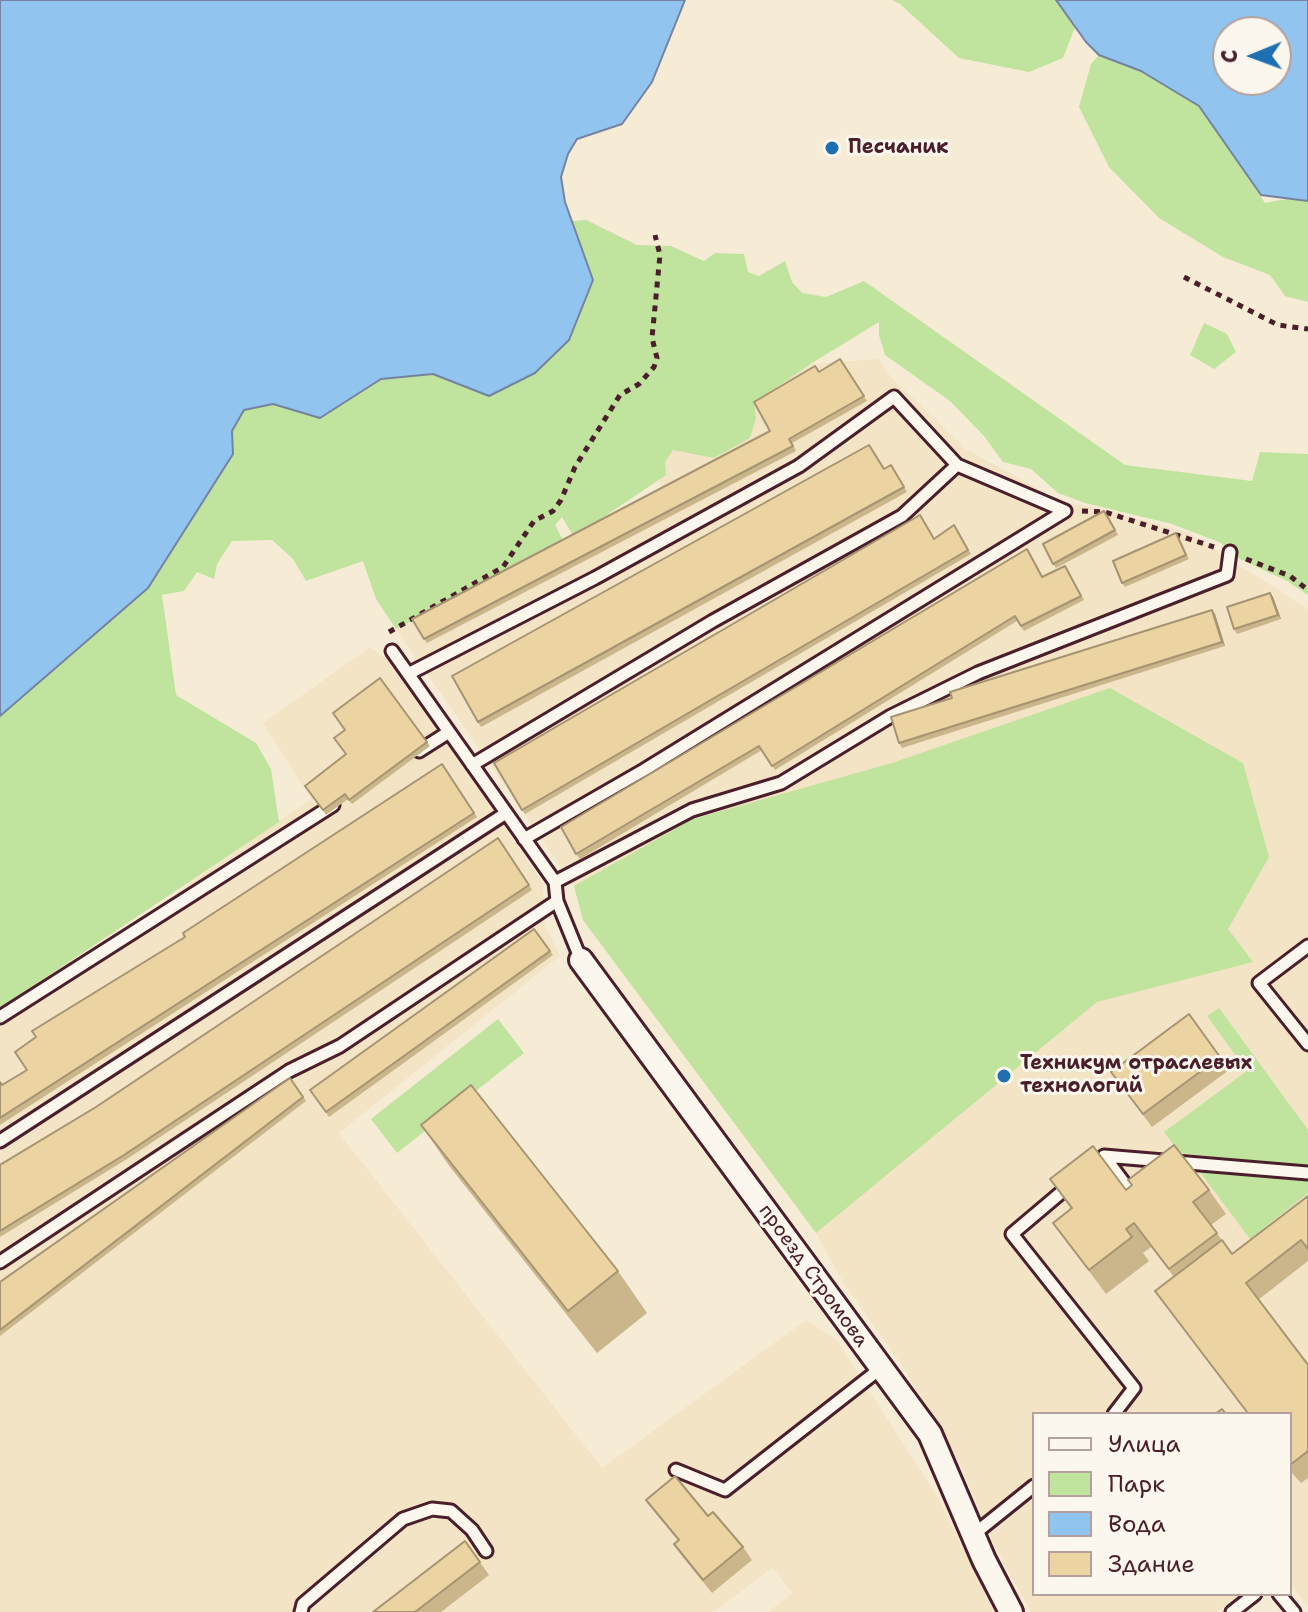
<!DOCTYPE html>
<html>
<head>
<meta charset="utf-8">
<style>
	body { margin:0 }
	#map { position:relative; width:1308px; height:1612px; overflow:hidden; background:#f6ecd6; font-family:"Shantell Sans",sans-serif }
	canvas { display:block }
	.legend { position:absolute; left:1032px; top:1412px; width:260px; height:184px; box-sizing:border-box; background:#fbf7ec; border:2px solid #b4a19f; margin:0; padding:10px 14px; list-style:none; font-size:24px; color:#4a1f2b }
	.legend li { display:flex; align-items:center; gap:16px; height:40px }
	.legend b { width:40px; border:2px solid #b4a19f }
	.north { position:absolute; left:1212px; top:16px; width:80px; height:80px; box-sizing:border-box; background:#fbf7ec; border:2px solid #b4a19f; border-radius:50%; rotate:269deg; font-size:22px; font-weight:700; line-height:32px; text-align:center; color:#4a1f2b }
	.north::after { content:''; display:block; margin:auto; width:28px; height:36px; background:#1f6fb2; clip-path:polygon(50% 0,100% 100%,50% 72%,0 100%) }
</style>
</head>
<body>
<div id="map">
<canvas width="1308" height="1612"></canvas>
<ul class="legend">
<li><b style="height:10px;background:#fbf7ec"></b>Улица</li>
<li><b style="height:22px;background:#c0e39d"></b>Парк</li>
<li><b style="height:22px;background:#91c4ee"></b>Вода</li>
<li><b style="height:22px;background:#ecd3a2"></b>Здание</li>
</ul>
<div class="north">С</div>
</div>
<script>
const ctx = document.querySelector('canvas').getContext('2d');
ctx.lineJoin = 'round';
function paint(path, color) { ctx.fillStyle = color; ctx.fill(path, 'evenodd'); }
function trace(path, color, width, dash) { ctx.strokeStyle = color; ctx.lineWidth = width; ctx.lineCap = dash ? 'butt' : 'round'; ctx.setLineDash(dash || []); ctx.stroke(path); }
function label(font, color, halo, rows, align = 'center') {
  ctx.font = font + ' "Shantell Sans",sans-serif'; ctx.lineWidth = 6; ctx.setLineDash([]); ctx.textBaseline = 'middle'; ctx.strokeStyle = halo; ctx.fillStyle = color; for (const [text, x, y, turn = 0] of rows) {
    ctx.save(); ctx.translate(x, y); ctx.rotate((+turn || 0) * Math.PI / 180); ctx.textAlign = isNaN(turn) ? turn : align; if (halo) ctx.strokeText(text, 0, 0); ctx.fillText(text, 0, 0); ctx.restore();
  }
}
paint(new Path2D(`
	M878 359 890 376 966 449 1062 502 1102 509 1189 533 1308 609V1607L1290 1584V1414H1034V1594H1240L1217 1612H1031L996 1549 959 1462 901 1364 844 1284 816 1233 583 920 574 886 396 629 663 490 647 459 812 364Z
	M370 647 399 667 543 884 545 926 560 956 339 1133 602 1468 806 1320 836 1339 939 1499 994 1612H768L793 1593 772 1568 714 1612H0V1016L311 799 263 723Z`), '#f3e4c6');
paint(new Path2D(`
	M892 0H1067L1080 14 1063 58 1029 72 959 58 900 4Z
	M1099 55 1141 71 1199 106 1265 203 1308 195V302L1285 296 1270 275 1223 257 1159 218 1109 167 1079 107 1091 64Z
	M586 220 637 245 671 246 704 261 715 253 744 254 748 272 759 276 785 261 792 282 802 293 826 297 864 281 1125 465 1252 481 1260 452 1308 454V595L1287 581 1240 559 1219 542 1172 524 1085 503 1058 493 1031 469 1003 462 984 436 950 401 885 355 879 335V322L812 363 754 403 756 418 750 438 714 458 673 450 665 462 666 475 574 537 562 517 555 525 564 542 396 629 376 599 363 561 306 581 293 559 272 540 232 541 217 564 214 579 197 572 184 591 162 595 176 695 256 743 271 769 279 822 0 1008V715L148 588 233 454 232 431 244 410 273 404 320 417 381 379 433 374 489 396 593 280 572 221Z
	M1204 323 1227 334 1236 352 1214 369 1190 355Z
	M1110 688 1243 763 1269 857 1228 929 1253 962 1097 1002 816 1233 583 920 574 886 693 819 892 763Z
	M1219 1008 1308 1130V1166L1180 1153 1164 1132 1247 1071 1207 1016Z
	M498 1019 524 1053 397 1153 371 1119Z
	M1194 1164 1308 1176V1193L1250 1239Z`), '#c0e39d');
const water = new Path2D(`
	M0 0H685L652 82 622 124 577 139 568 154 561 177 565 202 593 280 569 340 535 373 489 396 433 374 381 379 320 418 273 404 244 410 232 431 233 454 148 588 0 716Z
	M1056 0H1308V201L1261 195 1199 106 1141 71 1099 55 1086 42ZM1228 32H1276V80H1228Z`);
paint(water, '#91c4ee');
trace(water, '#7582a0', 2);
const service = new Path2D(`
	M392 651 555 882 557 901 581 960
	M408 674 595 578 799 466 894 397 957 465
	M419 751 449 732
	M472 765 713 621 902 516 957 465 1065 511
	M524 839 644 770 1065 511
	M555 882 692 810 781 783 891 716 978 673 1227 575 1230 552
	M1308 946 1259 983 1308 1044
	M0 1017 333 805
	M0 1141 506 813
	M1070 1185 1012 1234 1134 1388 1114 1414
	M1137 1200 1104 1156 1308 1173
	M0 1262 289 1071 340 1046 557 901
	M676 1470 725 1490 881 1368
	M973 1535 1034 1486
	M1279 1594 1294 1612
	M301 1612 303 1604 403 1519 432 1509 451 1511 472 1530 486 1551
	M1232 1612 1255 1594`);
const minor = new Path2D(`
	M581 960 930 1434 984 1560 1011 1612`);
trace(service, '#4a1f2b', 17);
trace(minor, '#4a1f2b', 28);
trace(new Path2D(`
	M1184 277 1278 325 1308 329
	M1082 511 1105 512 1214 547
	M1246 559 1290 576 1308 590
	M389 632 503 567 534 521 553 511 561 500 575 467 620 395 639 384 654 367 657 358 652 338 660 255 655 235`), '#4a1f2b', 5, [6, 6]);
trace(service, '#fbf7ec', 11);
trace(minor, '#fbf7ec', 22);
paint(new Path2D(`
	M840 359 867 401 792 443 796 451 427 643 424 639 770 431Z
	M891 465 907 492 481 727 478 722Z
	M1108 515 1118 535 1056 568 1053 564Z
	M954 525 971 554 525 814 522 810Z
	M1179 538 1189 559 1125 587 1122 583Z
	M1030 553 1043 577 1065 566 1084 600 1024 631 1017 621 775 770 762 750 580 859 576 854Z
	M1270 593 1273 597 1281 619 1237 634 1234 629Z
	M1212 610 1215 614 1225 646 902 748 899 743 952 698Z
	M380 678 430 746 352 804 348 799 326 815 305 786 346 755 345 730Z
	M442 764 477 817 0 1125V1082L2 1085 27 1070 185 937Z
	M498 838 532 890 127 1159 0 1237V1165L96 1107Z
	M534 929 553 955 329 1117 310 1090Z
	M1189 1014 1229 1070 1152 1127 1111 1072Z
	M290 1078 306 1101 0 1336V1282Z
	M421 1125 618 1271 647 1313 597 1353 450 1167Z
	M1050 1179 1126 1190H1209L1226 1214 1211 1225 1232 1254 1308 1196V1261L1258 1300 1308 1365V1478L1301 1483 1292 1473 1290 1474V1414L1247 1412 1155 1291 1174 1277 1151 1247 1143 1253 1149 1261 1106 1294 1053 1223 1071 1209Z
	M646 1500 708 1516 743 1547 752 1560 712 1593 683 1557 674 1544 678 1540Z
	M465 1541 489 1575 441 1612H373Z`), '#cbb58b');
paint(new Path2D(`
	M1270 593 1273 597 1281 619 1278 615Z
	M1212 610 1215 614 1225 646 1222 642Z`), '#a59471');
const building = new Path2D(`
	M840 359 864 396 789 439 793 446 424 639 412 619 770 431 754 402 815 366 819 372Z
	M869 445 884 469 891 465 904 487 478 722 452 676Z
	M1104 511 1115 530 1053 564 1043 544Z
	M920 515 934 539 954 525 968 550 522 810 494 763Z
	M1176 533 1186 555 1122 583 1113 561Z
	M1027 549 1042 577 1065 566 1081 596 1021 626 1015 616 772 766 759 746 576 854 561 827Z
	M1270 593 1278 615 1234 629 1227 607Z
	M1212 610 1222 642 899 743 891 717 952 698 950 692Z
	M380 678 427 742 349 800 345 794 323 810 305 786 346 754 334 738 345 730 333 713Z
	M442 764 474 813 0 1118V1082L2 1085 27 1070 15 1052 36 1037 32 1031 185 937 183 933Z
	M498 838 529 885 124 1155 0 1231V1165L96 1107Z
	M534 929 550 951 326 1112 310 1090Z
	M1189 1014 1220 1057 1143 1114 1111 1072Z
	M290 1078 303 1097 0 1330V1282Z
	M471 1085 618 1271 568 1311 421 1125Z
	M1174 1145 1209 1190 1193 1202 1217 1233 1169 1269 1134 1223 1126 1229 1132 1237 1089 1270 1053 1223 1072 1208 1050 1179 1093 1146 1126 1190 1132 1185 1128 1180Z
	M1308 1196V1249L1301 1240 1246 1283 1308 1365V1451L1290 1465V1414H1244L1247 1412 1155 1291 1222 1240 1232 1254Z
	M1222 1409 1226 1414H1215Z
	M675 1476 708 1516 713 1512 743 1547 703 1580 674 1544 679 1540 646 1500Z
	M465 1541 480 1562 415 1612H373Z`);
paint(building, '#ecd3a2');
trace(building, '#a59471', 2);
for (const [x, y, r, color] of [
	[832,148,8,"#1f6fb2"],
	[1004,1076,8,"#1f6fb2"]
]) { const dot = new Path2D(); dot.arc(x, y, r, 0, 2 * Math.PI); ctx.fillStyle = color; ctx.fill(dot); trace(dot, '#fbf7ec', 3); }
label('bold 20px', '#4a1f2b', '#fbf7ec', [
	["Песчаник",848,148],
	["Техникум отраслевых",1020,1064],
	["технологий",1020,1087]
], 'left');
label('20px', '#4a1f2b', '#fbf7ec', [
	["проезд Стромова",813,1276,54]
]);
</script>
</body>
</html>
